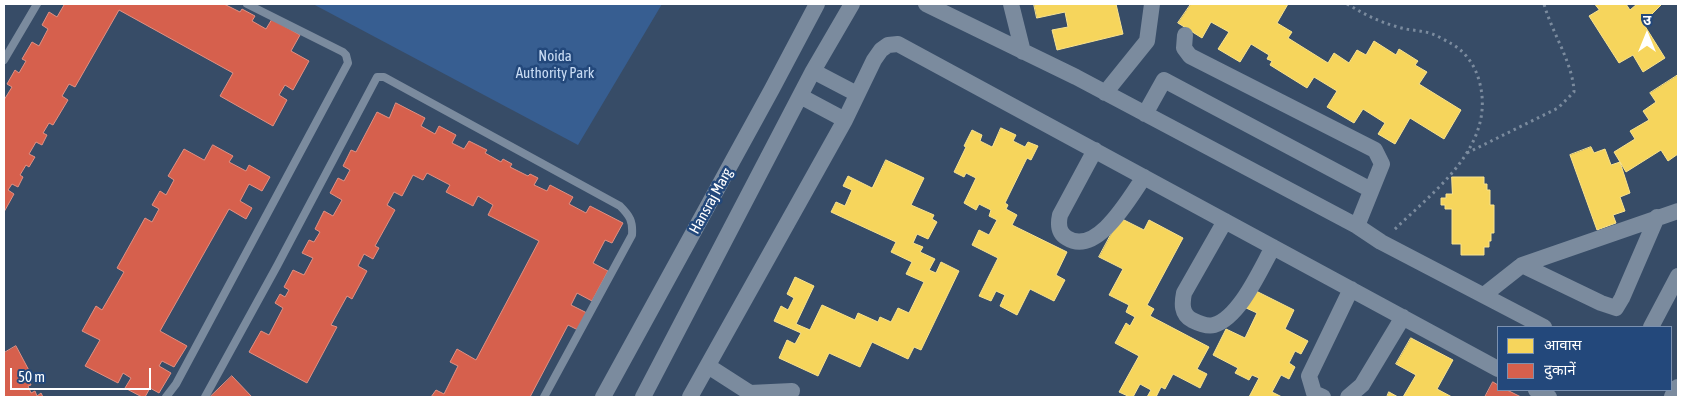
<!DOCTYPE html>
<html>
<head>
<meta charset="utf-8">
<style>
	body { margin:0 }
	#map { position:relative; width:1682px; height:401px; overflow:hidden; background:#374c67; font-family:"Asap Condensed","Noto Sans Devanagari",sans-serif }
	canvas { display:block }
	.frame { position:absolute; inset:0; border:5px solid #fff; pointer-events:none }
	.legend { position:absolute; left:1497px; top:326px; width:175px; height:65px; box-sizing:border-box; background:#23487b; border:1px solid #7b91b0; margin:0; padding:6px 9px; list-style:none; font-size:15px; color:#fff }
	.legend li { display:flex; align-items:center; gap:10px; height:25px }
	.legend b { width:25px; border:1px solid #7b91b0 }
	.north { position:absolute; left:1622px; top:10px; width:50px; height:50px; -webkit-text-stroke:4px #23487b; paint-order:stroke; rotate:0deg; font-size:14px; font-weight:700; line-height:20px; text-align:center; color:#fff }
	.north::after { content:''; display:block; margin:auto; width:18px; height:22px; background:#fff; clip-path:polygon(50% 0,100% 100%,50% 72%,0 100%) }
	.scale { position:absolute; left:10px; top:368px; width:141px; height:22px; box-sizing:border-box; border:2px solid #fff; border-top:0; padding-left:6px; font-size:15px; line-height:18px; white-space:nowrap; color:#fff; -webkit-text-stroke:4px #23487b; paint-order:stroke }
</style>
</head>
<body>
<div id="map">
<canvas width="1682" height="401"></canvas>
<div class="frame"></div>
<ul class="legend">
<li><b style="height:14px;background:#f6d55c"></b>आवास</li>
<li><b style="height:14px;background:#d6604d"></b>दुकानें</li>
</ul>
<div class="north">उ</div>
<div class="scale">50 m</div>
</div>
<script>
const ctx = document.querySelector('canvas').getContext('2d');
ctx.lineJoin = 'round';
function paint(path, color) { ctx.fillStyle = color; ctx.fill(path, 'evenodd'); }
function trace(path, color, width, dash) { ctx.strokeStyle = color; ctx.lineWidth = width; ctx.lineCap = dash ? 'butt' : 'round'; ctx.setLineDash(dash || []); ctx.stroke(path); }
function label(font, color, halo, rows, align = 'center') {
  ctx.font = font + ' "Asap Condensed",sans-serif'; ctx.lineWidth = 5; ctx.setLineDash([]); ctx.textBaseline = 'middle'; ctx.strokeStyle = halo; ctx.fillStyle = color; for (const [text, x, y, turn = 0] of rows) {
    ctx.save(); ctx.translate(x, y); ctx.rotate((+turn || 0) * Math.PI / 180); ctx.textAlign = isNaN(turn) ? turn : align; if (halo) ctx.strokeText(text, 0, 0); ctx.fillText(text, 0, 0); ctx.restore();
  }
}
paint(new Path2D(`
	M313 4H662L578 145Z`), '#375e91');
const homes = new Path2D(`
	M1034 4H1116L1123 34 1057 50 1052 30 1068 27 1065 12 1037 18Z
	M1191 4H1288L1277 23 1292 32 1288 38 1328 63 1334 53 1349 63 1357 50 1366 55 1374 41 1396 55 1399 49 1418 61 1415 65 1427 72 1419 84 1461 110 1444 139 1410 118 1395 144 1378 134 1385 123 1363 109 1354 123 1327 107 1337 91 1314 77 1307 88 1270 65 1272 61 1267 59 1269 55 1251 44 1240 62 1218 49 1229 32 1211 22 1202 38 1178 23Z
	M1595 4H1626L1630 10 1637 4H1662L1643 23 1665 58 1643 72 1633 55 1619 63 1589 16 1599 10Z
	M1678 75V154L1668 161 1661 150 1626 172 1614 152 1635 139 1630 131 1649 120 1643 111 1656 102 1650 93Z
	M1001 128 1016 135 1013 141 1025 147 1028 142 1038 146 1031 160 1027 158 1005 203 1008 205 1006 209 1017 215 1012 225 1067 252 1056 275 1065 280 1054 301 1030 289 1017 315 1000 306 1005 295 996 291 991 301 979 296 998 258 972 245 979 230 989 235 997 220 989 216 991 210 979 204 976 210 964 203 976 178 966 173 964 177 954 172 966 147 964 146 972 130 982 135 980 141 992 147Z
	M1591 147 1594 153 1605 149 1611 165 1620 162 1630 193 1620 197 1625 211 1613 215 1616 223 1597 230 1570 155Z
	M886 160 924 178 911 205 934 215 932 219 937 222 928 239 917 234 913 243 923 247 920 252 935 259 929 270 936 273 941 262 959 271 921 350 914 347 908 359 872 342 860 367 829 353 818 376 779 358 787 340 795 344 801 333 774 321 781 306 788 310 794 298 787 294 795 277 814 286 796 324 810 330 822 305 855 320 858 313 878 322 880 317 891 322 898 308 909 313 924 282 906 274 912 262 891 252 896 242 831 212 836 202 845 206 852 190 843 186 848 176 872 188Z
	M1452 177H1484V184H1487V190H1490V205H1494V233H1491V241H1489V247H1484V255H1461V244H1452V209H1445V205H1441V198H1446V194H1452Z
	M1120 218 1144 230 1149 220 1183 238 1147 305 1154 309 1150 316 1209 347 1197 369 1207 374 1200 388 1173 374 1165 389 1161 387 1156 397H1147L1151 390 1140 384 1133 397H1130L1119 392 1139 356 1115 343 1126 323 1130 326 1135 317 1126 312 1129 305 1109 295 1123 269 1099 257Z
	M1252 289 1294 310 1285 329 1308 341 1301 354 1295 351 1289 363 1295 367 1289 379 1281 375 1272 392 1282 397H1249L1259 378 1252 375 1249 380 1235 373 1238 368 1213 355 1226 329 1245 338 1257 313 1244 307Z
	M1411 338 1453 360 1437 389 1452 397H1403L1416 375 1396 364Z
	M1389 392 1398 397H1387Z`);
paint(homes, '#f6d55c');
trace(homes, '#f9e28d', 1);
const shops = new Path2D(`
	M61 4H224L240 12 242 9 255 16 252 21 266 29 272 19 300 35 291 51 309 61 293 90 285 85 279 95 287 100 273 126 220 96 233 73 119 10 75 87 69 84 62 96 68 100 53 125 49 123 43 133 47 135 42 145 36 142 29 154 35 157 29 167 26 165 20 175 23 177 18 187 12 184 8 190 14 194 4 212V100L12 87 7 84 15 70 19 73 26 61 22 59 32 42 39 46 48 29 42 25 49 12 57 17 64 5Z
	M396 103 425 118 421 126 435 134 439 126 456 135 452 143 464 149 469 141 487 150 485 153 501 162 503 159 512 164 510 167 528 176 530 174 538 178 534 185 547 191 550 185 573 197 569 204 586 213 590 206 623 223 612 243 605 240 593 263 608 271 592 301 577 293 571 305 587 313 578 330 568 325 530 397H431L436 390 444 394 458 366 450 362 457 349 476 360 539 241 488 215 493 205 478 196 473 206 446 192 450 185 427 173 423 180 413 175 402 196 394 192 387 205 395 210 375 246 379 248 373 259 364 254 358 266 367 271 352 299 347 296 331 325 337 327 307 383 249 352 261 331 269 335 283 308 275 303 280 294 285 297 289 290 284 287 293 270 304 275 313 258 302 253 309 240 314 242 320 232 315 229 324 211 333 216 342 200 330 193 338 178 344 181 350 170 343 166 351 150 356 152 377 112 389 118Z
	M213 145 233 156 229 162 246 171 249 165 270 177 262 191 249 184 240 201 252 208 246 219 229 209 160 331 187 346 174 367 162 361 159 366 171 373 159 393 150 388 145 397H142L125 388 131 378 123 373 118 383 85 366 100 340 82 331 96 306 102 310 124 272 117 268 145 218 152 222 159 209 152 205 160 191 166 195 174 180 168 176 184 149 204 160Z
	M16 346 33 378 29 380 31 385 28 386 31 393 35 391 37 396 41 393 43 397H4V353Z
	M232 376 252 397H210Z
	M1493 382 1498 385V390H1507L1521 397H1485Z`);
paint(shops, '#d6604d');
trace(shops, '#e29082', 1);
trace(new Path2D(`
	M1347 4C1364 14 1379 22 1398 27 1407 30 1416 30 1425 32 1434 33 1444 40 1452 44 1467 53 1476 67 1480 84 1495 147 1434 191 1394 230
	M1467 153 1558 108 1574 92C1573 63 1552 33 1544 4`), '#7b8b9e', 3, [2.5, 4]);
trace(new Path2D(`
	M4 60 37 4
	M166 397 176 384 348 63 346 55 343 52 247 4
	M205 397 277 266 377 77H384L620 206C630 216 633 221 632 235L544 397`), '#7b8b9e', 8);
trace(new Path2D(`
	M926 4 1076 77 1357 226 1381 242 1544 327
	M1011 4 1023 52
	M1185 35 1184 48 1190 56 1375 150 1382 164 1357 226
	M813 71 857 94
	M1105 93 1147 41 1152 4
	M800 96 845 120
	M1145 114 1164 80 1371 190
	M1095 150 1060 215C1058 224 1058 233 1067 238 1097 257 1130 197 1144 177
	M1225 221 1184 293C1182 303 1181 314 1192 320 1198 323 1207 327 1214 325 1240 317 1260 270 1273 247
	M1522 265 1601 303 1616 308 1622 298 1657 217
	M1484 295 1522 265 1678 211
	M1651 327 1678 276
	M708 366 750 393 752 397
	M1536 390 1549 397
	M750 393 792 391
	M603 397 772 89 817 4
	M643 397 813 71 852 4
	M690 397 845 120 874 60 881 50 888 45 898 44 1498 369
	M1323 397 1314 393 1309 376 1351 289
	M1348 397 1362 385 1403 317`), '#7b8b9e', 16);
trace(new Path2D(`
	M1674 397 1678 389`), '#7b8b9e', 20);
label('15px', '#c9dcf4', '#23487b', [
	["Noida",555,56],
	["Authority Park",555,73]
]);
label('15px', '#fff', '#23487b', [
	["Hansraj Marg",711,201,-61]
]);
</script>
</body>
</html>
